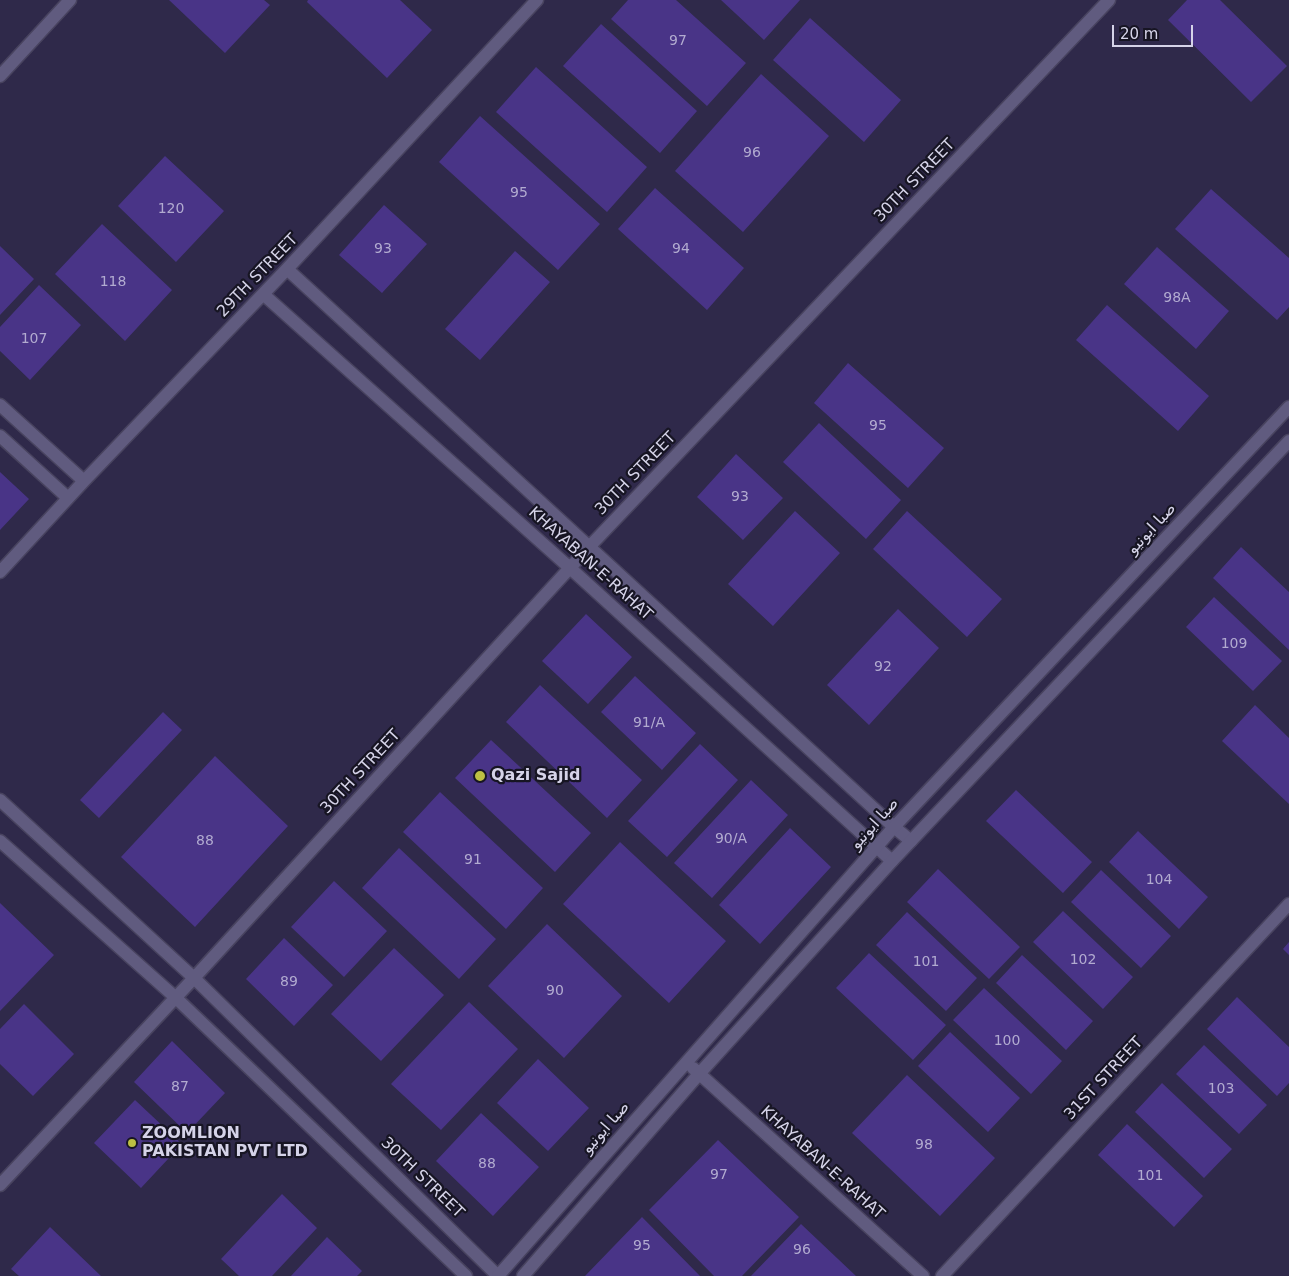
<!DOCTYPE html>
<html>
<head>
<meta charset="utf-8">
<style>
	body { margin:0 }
	#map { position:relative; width:1289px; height:1276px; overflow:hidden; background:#2f294a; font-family:"DejaVu Sans",sans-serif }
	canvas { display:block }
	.scale { position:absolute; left:1112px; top:25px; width:81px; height:22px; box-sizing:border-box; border:2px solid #d5d3e8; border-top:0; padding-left:6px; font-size:15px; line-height:18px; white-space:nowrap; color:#d5d3e8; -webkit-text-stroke:4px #171523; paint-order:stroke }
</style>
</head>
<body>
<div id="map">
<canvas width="1289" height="1276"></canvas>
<div class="scale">20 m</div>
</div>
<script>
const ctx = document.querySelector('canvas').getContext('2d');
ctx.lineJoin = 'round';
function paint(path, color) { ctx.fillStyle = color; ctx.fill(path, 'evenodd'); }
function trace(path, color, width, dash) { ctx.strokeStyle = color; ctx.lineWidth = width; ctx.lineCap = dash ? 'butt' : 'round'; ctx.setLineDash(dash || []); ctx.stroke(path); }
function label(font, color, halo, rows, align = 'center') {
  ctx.font = font + ' "DejaVu Sans",Cairo,sans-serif'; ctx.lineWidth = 4.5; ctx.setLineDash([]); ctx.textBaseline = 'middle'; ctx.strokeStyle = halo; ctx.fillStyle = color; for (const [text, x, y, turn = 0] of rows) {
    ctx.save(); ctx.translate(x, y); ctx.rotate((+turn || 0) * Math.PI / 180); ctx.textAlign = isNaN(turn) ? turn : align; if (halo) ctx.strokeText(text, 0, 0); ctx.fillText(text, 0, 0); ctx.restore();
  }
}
paint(new Path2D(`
	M169 0H264L270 5 225 53Z
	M308 0H400L432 30 387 78 307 2Z
	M628 0H676L746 63 707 106 611 19Z
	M721 0H800L764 40Z
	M1187 0H1220L1287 66 1251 102 1168 20Z
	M810 18 901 100 864 142 773 60Z
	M601 24 697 111 660 153 563 66Z
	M536 67 647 167 607 212 496 112Z
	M761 74 829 136 743 232 675 171Z
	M480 116 600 224 558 270 439 162Z
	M165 156 224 211 176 262 118 206Z
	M655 188 744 268 707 310 618 229Z
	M1211 189 1289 258V307L1277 320 1175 229Z
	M384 205 427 244 382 293 339 255Z
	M102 224 172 290 125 341 55 274Z
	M0 246 34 279 0 315Z
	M1157 247 1229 311 1196 349 1124 284Z
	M515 251 550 282 480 360 445 329Z
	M39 285 81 325 30 380 0 351V327Z
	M1107 305 1209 396 1178 431 1076 340Z
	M848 363 944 448 908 488 814 403Z
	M819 423 901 500 866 539 783 462Z
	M736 454 783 498 743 540 697 497Z
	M0 472 29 499 0 530Z
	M795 511 840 553 773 626 728 584Z
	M907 511 1002 599 967 637 873 549Z
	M1241 547 1289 592V650L1213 578Z
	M1214 597 1282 661 1253 691 1186 627Z
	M898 609 939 648 869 725 827 685Z
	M586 614 632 657 588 704 542 661Z
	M635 676 696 733 662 770 601 712Z
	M540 685 642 780 607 818 506 722Z
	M1255 705 1289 738V804L1222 741Z
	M163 712 182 730 99 818 80 800Z
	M491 740 591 833 555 872 455 778Z
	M700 744 738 780 667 857 628 821Z
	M215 756 288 826 195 927 121 857Z
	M751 780 788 815 712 898 674 863Z
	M1016 790 1092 862 1063 893 986 821Z
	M440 792 543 888 506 929 403 832Z
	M790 828 831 867 760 944 719 905Z
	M1138 831 1208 897 1179 929 1109 862Z
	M620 842 726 941 669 1003 563 904Z
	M399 848 496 939 459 979 362 888Z
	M938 869 1020 947 989 979 907 902Z
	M1101 870 1171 936 1141 968 1071 902Z
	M334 881 387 931 344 977 291 927Z
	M0 903 54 955 0 1011Z
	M1063 911 1133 977 1103 1009 1033 942Z
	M907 912 977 978 946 1011 876 945Z
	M547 924 622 996 564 1058 488 986Z
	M284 938 333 985 294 1026 246 979Z
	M1289 942V955L1283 949Z
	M394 948 444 995 381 1061 331 1014Z
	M869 953 946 1025 913 1060 836 988Z
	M1022 955 1093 1021 1066 1050 996 983Z
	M984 988 1062 1061 1031 1094 953 1020Z
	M1237 997 1289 1047V1083L1277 1096 1207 1029Z
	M469 1002 518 1049 441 1130 391 1084Z
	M24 1004 74 1054 33 1096 0 1064V1029Z
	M950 1032 1020 1098 988 1132 918 1066Z
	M172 1041 225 1093 187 1133 134 1082Z
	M1204 1045 1267 1105 1239 1134 1176 1074Z
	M538 1059 589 1108 548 1151 497 1103Z
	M907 1075 995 1158 940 1216 852 1133Z
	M1162 1083 1232 1149 1204 1178 1135 1112Z
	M135 1100 182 1144 141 1188 94 1143Z
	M481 1113 539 1167 493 1216 436 1161Z
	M1127 1124 1203 1196 1174 1227 1098 1155Z
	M718 1140 799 1217 742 1276H714L649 1210Z
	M282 1194 317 1228 272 1276H239L221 1259Z
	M642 1217 700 1276H585Z
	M801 1224 856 1276H751Z
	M50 1227 101 1276H19L11 1269Z
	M327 1237 362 1271 357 1276H291Z`), '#493487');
const street = new Path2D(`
	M0 76 70 0
	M287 269 894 827 911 841
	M263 294 570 568 892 861
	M0 405 84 481
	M0 436 68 498
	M0 572 84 481 287 269 537 0
	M0 800 194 978 498 1276
	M0 841 175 997 466 1276
	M0 1185 194 978 590 546 1109 0
	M942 1276 1289 904`);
const secondary = new Path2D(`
	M693 1068 923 1276
	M498 1276 894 827 1289 407
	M523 1276 699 1074 892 861 1289 441`);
trace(street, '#48435f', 15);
trace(secondary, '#48435f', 15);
trace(street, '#605b7f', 12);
trace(secondary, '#605b7f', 12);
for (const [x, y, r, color] of [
	[480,776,6,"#bdbf43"],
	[132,1143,5,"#bdbf43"]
]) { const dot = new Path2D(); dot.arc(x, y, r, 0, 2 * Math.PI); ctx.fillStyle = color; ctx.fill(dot); trace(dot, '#171523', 2); }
label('14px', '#b2abd0', null, [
	["97",678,41],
	["96",752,153],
	["95",519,193],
	["120",171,209],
	["93",383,249],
	["94",681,249],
	["118",113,282],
	["98A",1177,298],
	["107",34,339],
	["95",878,426],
	["93",740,497],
	["109",1234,644],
	["92",883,667],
	["91/A",649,723],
	["90/A",731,839],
	["88",205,841],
	["91",473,860],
	["104",1159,880],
	["102",1083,960],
	["101",926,962],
	["89",289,982],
	["90",555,991],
	["100",1007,1041],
	["87",180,1087],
	["103",1221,1089],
	["98",924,1145],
	["88",487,1164],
	["97",719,1175],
	["101",1150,1176],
	["95",642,1246],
	["96",802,1250]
]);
label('16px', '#d5d3e8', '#171523', [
	["30TH STREET",915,181,-46],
	["29TH STREET",258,276,-46],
	["30TH STREET",636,474,-46],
	["صبا ایونیو",1152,529,-47],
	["KHAYABAN-E-RAHAT",590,564,42],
	["30TH STREET",361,772,-47],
	["صبا ایونیو",875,824,-48],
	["31ST STREET",1104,1079,-47],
	["صبا ایونیو",606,1128,-49],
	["KHAYABAN-E-RAHAT",822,1163,42],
	["30TH STREET",422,1178,44]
]);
label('bold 16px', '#d5d3e8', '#171523', [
	["Qazi Sajid",491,776],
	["ZOOMLION",142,1134],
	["PAKISTAN PVT LTD",142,1152]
], 'left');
</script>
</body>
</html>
